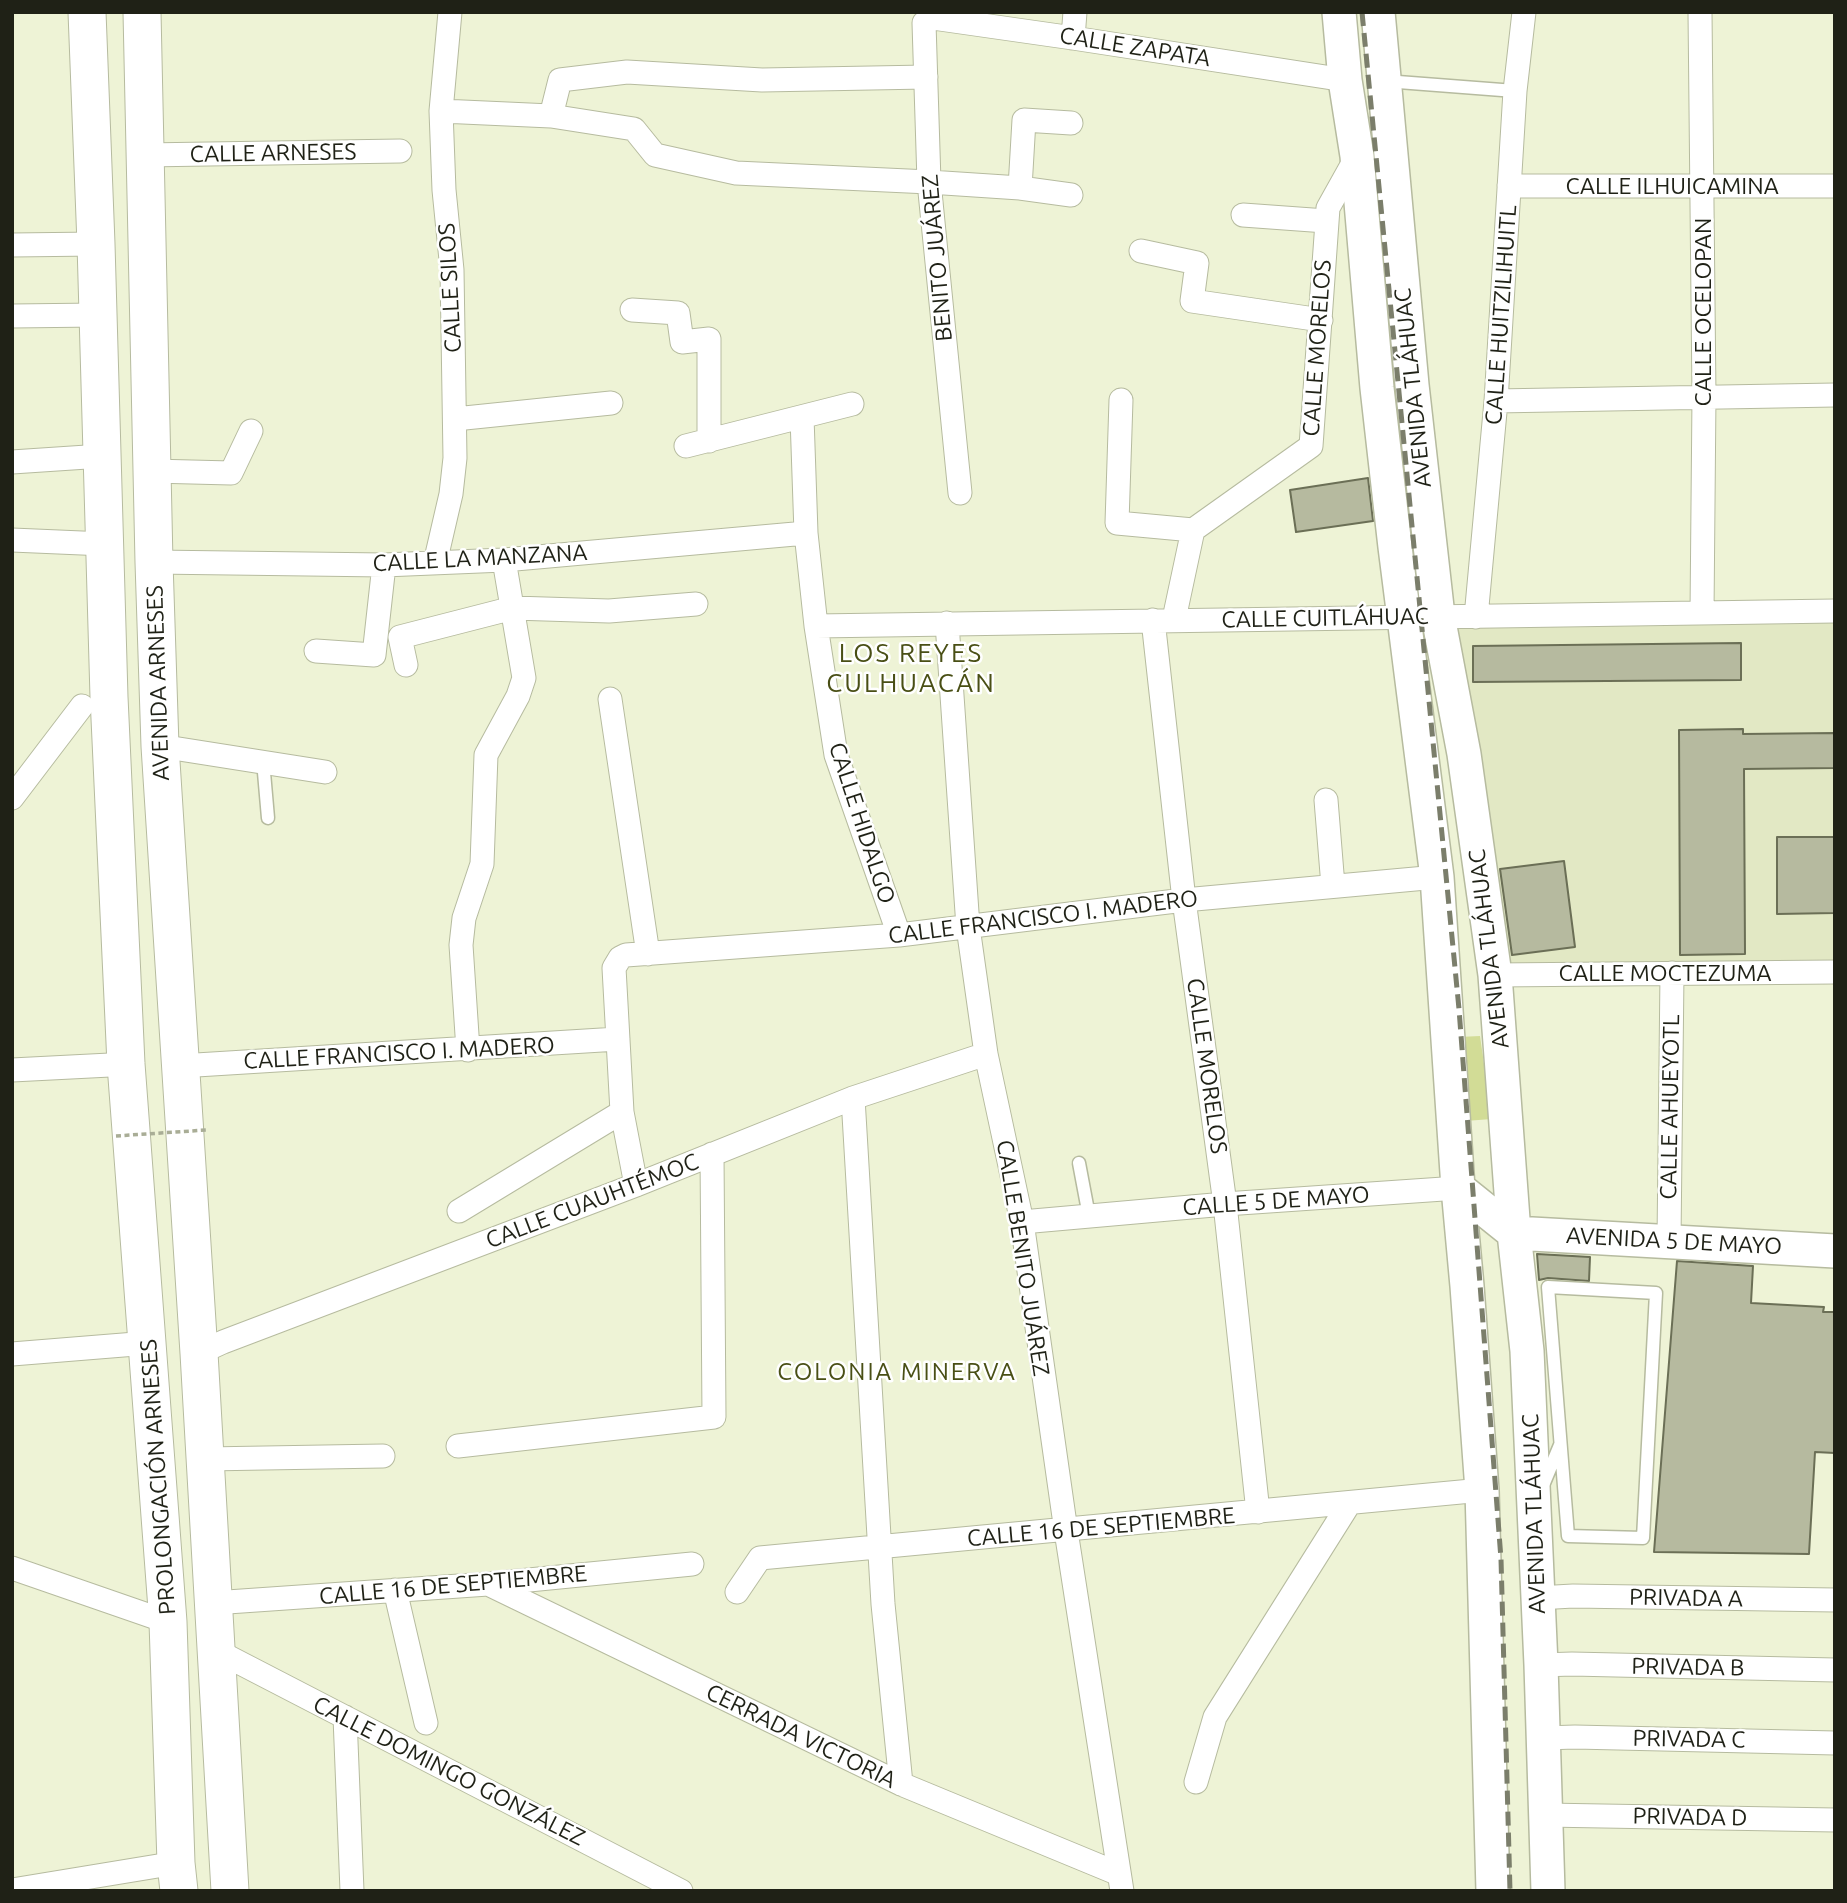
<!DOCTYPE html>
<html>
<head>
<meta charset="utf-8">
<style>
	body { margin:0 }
	#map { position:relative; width:1847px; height:1903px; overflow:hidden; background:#eef3d6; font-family:Ubuntu,sans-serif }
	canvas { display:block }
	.frame { position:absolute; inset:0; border:14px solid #1f2116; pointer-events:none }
</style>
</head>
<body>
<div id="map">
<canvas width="1847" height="1903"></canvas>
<div class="frame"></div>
</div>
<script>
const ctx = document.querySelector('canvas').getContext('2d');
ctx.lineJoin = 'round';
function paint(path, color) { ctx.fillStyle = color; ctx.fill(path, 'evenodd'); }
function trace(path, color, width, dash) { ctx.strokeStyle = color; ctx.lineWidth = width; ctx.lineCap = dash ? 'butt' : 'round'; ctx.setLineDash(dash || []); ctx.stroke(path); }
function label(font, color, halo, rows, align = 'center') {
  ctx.font = font + ' Ubuntu,sans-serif'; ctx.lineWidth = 5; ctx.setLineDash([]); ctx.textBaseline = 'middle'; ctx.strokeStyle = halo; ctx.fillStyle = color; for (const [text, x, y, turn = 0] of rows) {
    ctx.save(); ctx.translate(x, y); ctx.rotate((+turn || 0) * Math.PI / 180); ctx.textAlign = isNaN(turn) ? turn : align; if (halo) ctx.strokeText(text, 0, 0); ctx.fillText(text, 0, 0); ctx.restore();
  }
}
paint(new Path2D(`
	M1835 611V972L1495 975 1438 616Z`), '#e2e8c4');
paint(new Path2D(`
	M1480 1036 1492 1119 1465 1121 1459 1037Z`), '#d2dc96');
const building = new Path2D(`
	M1368 478 1373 521 1296 532 1290 490Z
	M1741 643V680L1473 682V646Z
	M1743 729V734L1835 733V768L1744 769 1745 954 1680 955 1679 730Z
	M1777 837H1835V913L1777 914Z
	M1564 861 1575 947 1512 955 1500 869Z
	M1537 1254 1590 1257 1589 1281 1548 1278 1539 1280Z
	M1677 1261 1753 1266 1751 1303 1824 1307 1823 1312H1835V1453L1815 1452 1809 1554 1654 1552Z`);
paint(building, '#b6ba9f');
trace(building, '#6b6f56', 2);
const lane = new Path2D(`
	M1385 81 1515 91
	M263 761 268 818
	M1079 1163 1089 1216
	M1548 1287 1656 1293 1643 1538 1568 1536Z
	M1544 1483 1560 1445`);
const street = new Path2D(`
	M1700 12 1704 396 1702 613
	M1073 38 1075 12
	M441 111 551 116 634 129 655 155 736 173 929 182 1020 188 1071 195
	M551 116 560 80 627 72 762 80 926 77
	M145 155 400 151
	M1509 186H1835
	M1020 188 1024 120 1071 123
	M1243 215 1326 221
	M12 245 96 244
	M1141 251 1197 263 1192 301 1321 320
	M632 310 678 313 682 342 709 339V441
	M12 316 98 315
	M1121 400 1117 523 1193 530
	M1496 401 1835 395
	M802 417 806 533 816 626 836 755 899 935
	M455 419 611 403
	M686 446 852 404
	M12 462 102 456
	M152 471 231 473 251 431
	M960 493 929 182 924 23 933 18 1073 38 1345 80
	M12 540 105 544
	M154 562 384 565 504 560 806 533
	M435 563 451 494 455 458 452 270 444 190 441 111 450 12
	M1476 617 1496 401 1515 91 1524 12
	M1174 619 1193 530 1311 446 1328 208 1357 156
	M1153 620 1184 900 1225 1204 1258 1512
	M947 623 968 927 986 1054 1022 1222 1066 1531 1122 1891
	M816 626 1835 611
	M316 651 374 655 384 565
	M406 665 400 637 513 608 609 611 696 604
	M610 699 648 954
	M160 746 325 772
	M12 798 82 706
	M1326 800 1333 886
	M1495 975 1835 972
	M468 1050 461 945 464 918 482 864 486 755 518 696 524 678 504 560
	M180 1066 618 1039
	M12 1070 110 1065
	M853 1098 883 1604 901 1784
	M636 1185 622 1112 614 968 620 958 626 955 899 935 1184 900 1437 877
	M459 1211 622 1112
	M1022 1222 1225 1204 1458 1188
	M1669 1240 1672 973
	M199 1353 223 1342 636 1185 853 1098 986 1054
	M12 1354 148 1343
	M458 1446 714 1417 712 1154
	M206 1459 383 1456
	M12 1568 168 1622
	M488 1584 901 1784 1119 1874
	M395 1590 426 1723
	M737 1592 760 1558 1482 1490
	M1538 1598 1573 1596 1835 1600
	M213 1603 488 1584 692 1564
	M217 1651 681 1891
	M1541 1665 1572 1664 1835 1670
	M345 1717 352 1891
	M1544 1738 1575 1737 1835 1743
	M1196 1782 1215 1717 1349 1504
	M1545 1815 1835 1820
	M12 1890 176 1863`);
const secondary = new Path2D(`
	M1339 12 1345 80 1357 156 1377 388 1395 547 1437 877 1458 1188 1467 1286 1482 1490 1493 1891
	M1378 12 1412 385 1438 616 1464 754 1495 975 1514 1233 1527 1351 1541 1665 1548 1891
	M1458 1188 1514 1233 1835 1251`);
const primary = new Path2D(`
	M87 12 96 244 109 697 126 1064 168 1622 176 1863 179 1891
	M142 12 154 562 160 746 199 1353 230 1891`);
trace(lane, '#b6bb9f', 15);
trace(street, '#b6bb9f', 25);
trace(secondary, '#b6bb9f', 36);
trace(primary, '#b6bb9f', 39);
trace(lane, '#fff', 12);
trace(street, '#fff', 23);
trace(secondary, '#fff', 33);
trace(primary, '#fff', 37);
trace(new Path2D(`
	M1362 12 1459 1009 1501 1559 1510 1891`), '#7b7e6b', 5, [14, 7]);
trace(new Path2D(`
	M116 1136 206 1130`), '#a9ad96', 3.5, [5, 3.5]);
label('23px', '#1f2116', '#fff', [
	["CALLE ZAPATA",1135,47,9],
	["CALLE ARNESES",273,153,-1],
	["CALLE ILHUICAMINA",1672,186],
	["BENITO JUÁREZ",937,258,-95],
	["CALLE SILOS",450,288,-93],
	["CALLE OCELOPAN",1703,312,-90],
	["CALLE HUITZILIHUITL",1501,315,-86],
	["CALLE MORELOS",1317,348,-86],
	["AVENIDA TLÁHUAC",1413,388,-96],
	["CALLE LA MANZANA",480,558,-3],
	["CALLE CUITLÁHUAC",1325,618,-1],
	["AVENIDA ARNESES",158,683,-92],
	["CALLE HIDALGO",862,823,72],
	["CALLE FRANCISCO I. MADERO",1043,917,-7],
	["AVENIDA TLÁHUAC",1489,949,-97],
	["CALLE MOCTEZUMA",1665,973],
	["CALLE FRANCISCO I. MADERO",399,1053,-3],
	["CALLE MORELOS",1207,1066,82],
	["CALLE AHUEYOTL",1670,1107,-89],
	["CALLE CUAUHTÉMOC",592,1201,-21],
	["CALLE 5 DE MAYO",1276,1201,-4],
	["AVENIDA 5 DE MAYO",1674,1241,3],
	["CALLE BENITO JUÁREZ",1023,1258,81],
	["PROLONGACIÓN ARNESES",158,1477,-94],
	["AVENIDA TLÁHUAC",1534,1514,-92],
	["CALLE 16 DE SEPTIEMBRE",1101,1527,-5],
	["CALLE 16 DE SEPTIEMBRE",453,1585,-5],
	["PRIVADA A",1686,1598,1],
	["PRIVADA B",1688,1667,1],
	["CERRADA VICTORIA",801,1736,26],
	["PRIVADA C",1689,1739,1],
	["CALLE DOMINGO GONZÁLEZ",449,1771,27],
	["PRIVADA D",1690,1817,1]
]);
ctx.letterSpacing = '2px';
label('24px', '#494f15', '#fff', [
	["COLONIA MINERVA",897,1372]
]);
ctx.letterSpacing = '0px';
ctx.letterSpacing = '2px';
label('26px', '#494f15', '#fff', [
	["LOS REYES",911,653],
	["CULHUACÁN",911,683]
]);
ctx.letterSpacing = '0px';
</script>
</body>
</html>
